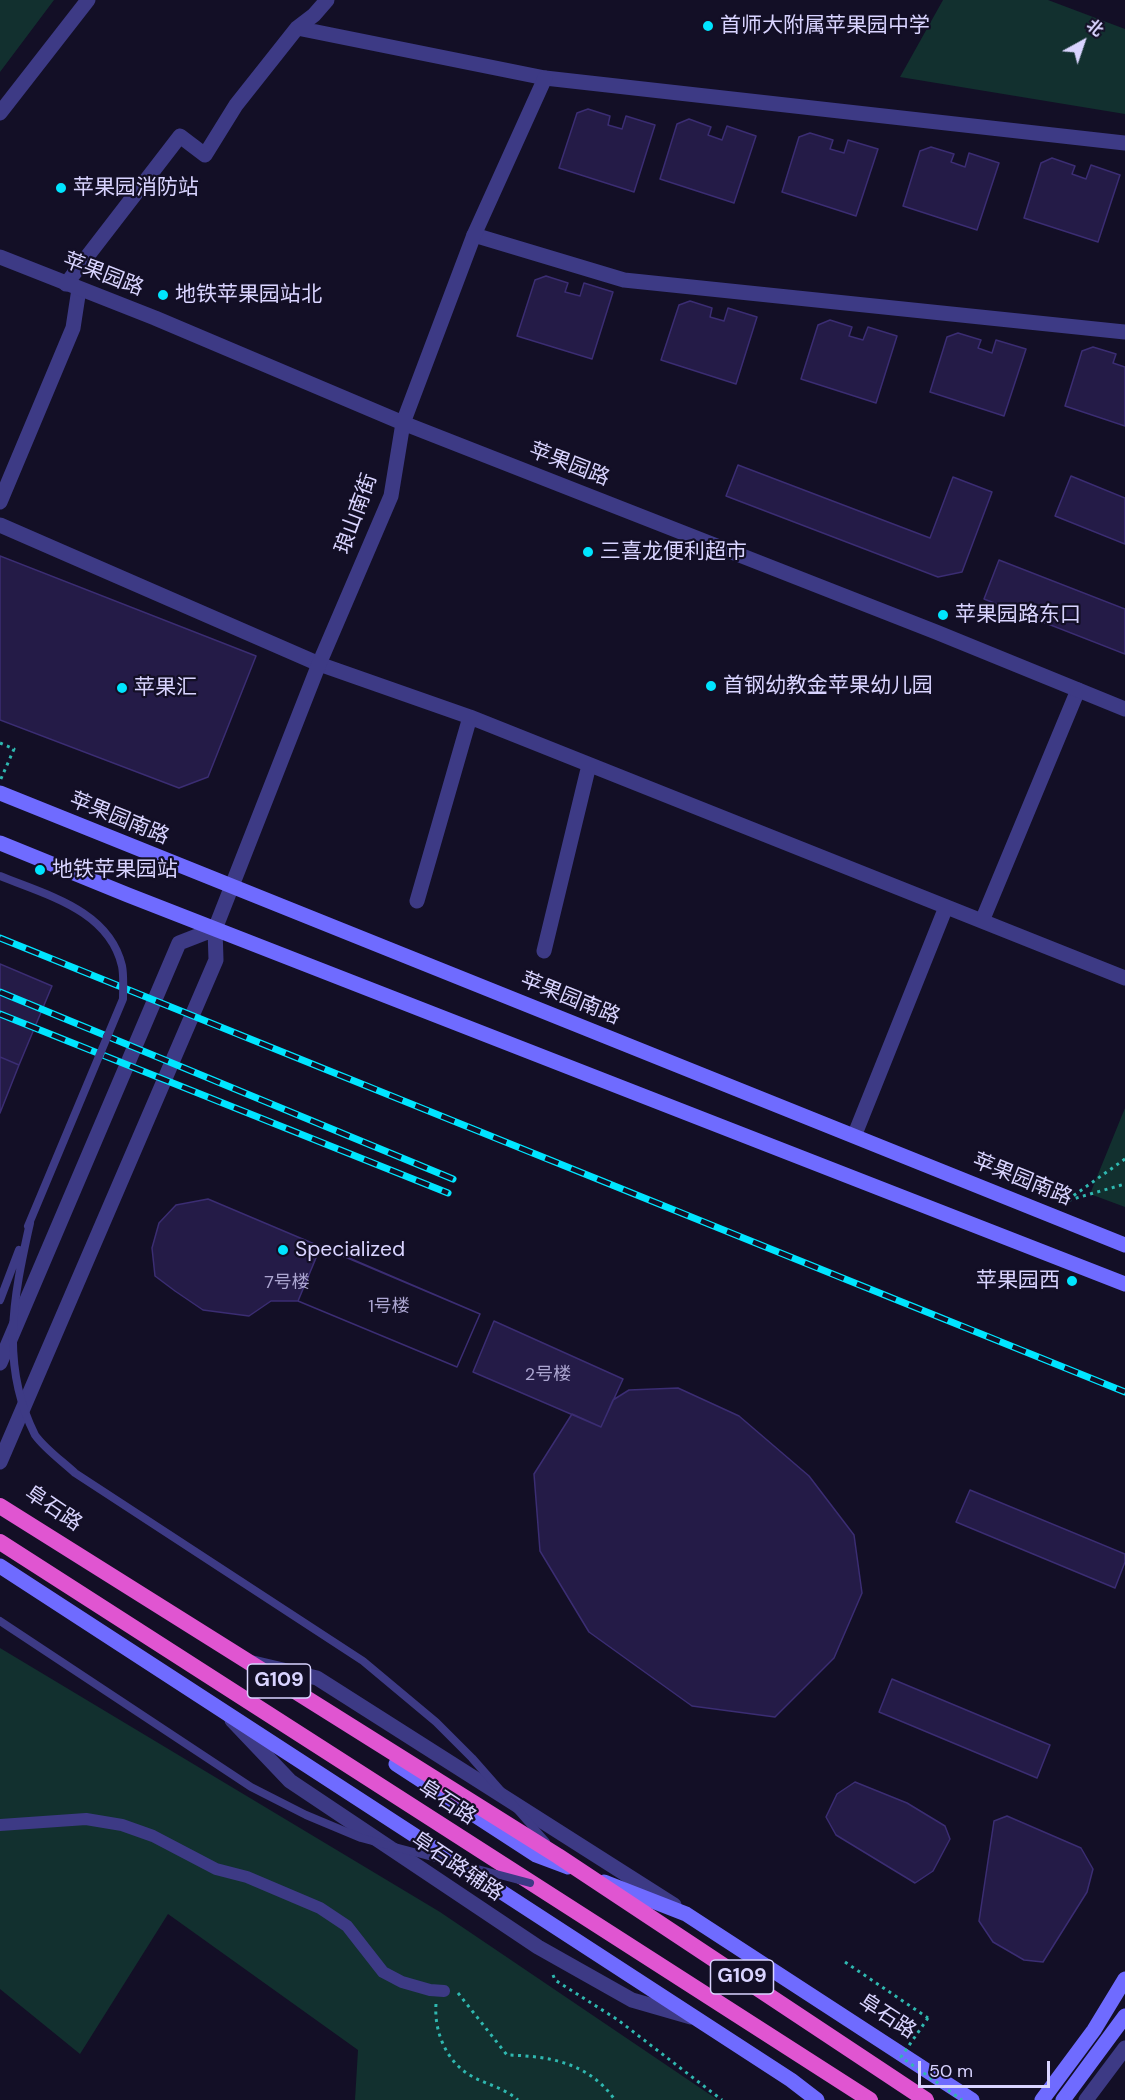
<!DOCTYPE html>
<html>
<head>
<meta charset="utf-8">
<style>
	body { margin:0 }
	#map { position:relative; width:1125px; height:2100px; overflow:hidden; background:#130f26; font-family:"DM Sans","Noto Sans SC",sans-serif }
	canvas { display:block }
	.north { position:absolute; left:1053px; top:12px; width:60px; height:60px; -webkit-text-stroke:4px #130f26; paint-order:stroke; rotate:40deg; font-size:16px; font-weight:700; line-height:24px; text-align:center; color:#d9d4ff }
	.north::after { content:''; display:block; margin:auto; width:21px; height:27px; background:#d9d4ff; clip-path:polygon(50% 0,100% 100%,50% 72%,0 100%) }
	.scale { position:absolute; left:918px; top:2061px; width:132px; height:27px; box-sizing:border-box; border:3px solid #d9d4ff; border-top:0; padding-left:8px; font-size:18px; line-height:21px; white-space:nowrap; color:#d9d4ff; -webkit-text-stroke:4px #130f26; paint-order:stroke }
</style>
</head>
<body>
<div id="map">
<canvas width="1125" height="2100"></canvas>
<div class="north">北</div>
<div class="scale">50 m</div>
</div>
<script>
const ctx = document.querySelector('canvas').getContext('2d');
ctx.lineJoin = 'round';
function paint(path, color) { ctx.fillStyle = color; ctx.fill(path, 'evenodd'); }
function trace(path, color, width, dash) { ctx.strokeStyle = color; ctx.lineWidth = width; ctx.lineCap = dash ? 'butt' : 'round'; ctx.setLineDash(dash || []); ctx.stroke(path); }
function label(font, color, halo, rows, align = 'center') {
  ctx.font = font + ' "DM Sans","Noto Sans SC",sans-serif'; ctx.lineWidth = 4.5; ctx.setLineDash([]); ctx.textBaseline = 'middle'; ctx.strokeStyle = halo; ctx.fillStyle = color; for (const [text, x, y, turn = 0] of rows) {
    ctx.save(); ctx.translate(x, y); ctx.rotate((+turn || 0) * Math.PI / 180); ctx.textAlign = isNaN(turn) ? turn : align; if (halo) ctx.strokeText(text, 0, 0); ctx.fillText(text, 0, 0); ctx.restore();
  }
}
paint(new Path2D(`
	M0 0H54L0 72Z
	M943 0H1048L1125 29V114L900 77Z
	M1125 1108V1207L1090 1194Z
	M0 1648 440 1912 718 2100H355L358 2050 168 1914 80 2054 0 1989Z`), '#12302f');
const building = new Path2D(`
	M588 109 610 116 608 125 622 129 626 116 655 125 634 192 559 168 577 113Z
	M689 119 711 127 708 135 722 140 727 126 756 136 734 203 660 179 677 124Z
	M810 133 833 140 830 149 844 153 848 140 878 149 856 216 782 192 799 137Z
	M931 147 954 154 951 162 965 167 969 153 999 163 977 230 903 206 920 151Z
	M1052 158 1075 166 1072 174 1086 179 1091 165 1120 175 1098 242 1024 218 1041 163Z
	M546 276 568 283 565 292 580 296 584 283 613 292 592 359 517 336 535 280Z
	M690 301 712 308 710 317 724 321 728 308 757 317 736 384 661 360 679 305Z
	M830 320 852 327 849 336 863 340 868 327 897 336 876 403 801 379 818 325Z
	M958 333 981 340 978 348 992 353 996 340 1026 349 1004 416 930 392 947 337Z
	M1093 347 1116 354 1113 363 1125 367V426L1065 406 1082 351Z
	M738 465 930 538 953 477 992 492 962 572 938 577 726 496Z
	M1071 476 1125 498V544L1055 516Z
	M0 556 256 656 208 777 179 788 0 720Z
	M999 560 1125 609V654L984 599Z
	M0 964 52 986 19 1065 0 1057Z
	M0 1057 19 1065 0 1113Z
	M208 1199 480 1314 457 1367 298 1301H271L249 1316 203 1310 175 1291 155 1276 152 1248 159 1223 176 1205Z
	M321 1246 480 1314 457 1367 298 1301Z
	M494 1321 623 1379 601 1427 473 1372Z
	M678 1388 739 1416 809 1476 854 1535 862 1593 834 1658 775 1717 692 1706 589 1632 540 1551 534 1474 572 1414 601 1427 613 1400 629 1390Z
	M970 1490 1125 1554V1562L1115 1588 956 1522Z
	M892 1679 1050 1745 1037 1778 879 1712Z
	M855 1782 907 1803 945 1826 950 1839 933 1871 915 1883 836 1835 826 1817 837 1794Z
	M1007 1816 1081 1848 1093 1869 1087 1892 1043 1962 1024 1960 993 1942 979 1921 994 1821Z`);
paint(building, '#241b47');
trace(building, '#3b2d73', 1.5);
trace(new Path2D(`
	M1125 1159 1066 1201 1125 1184
	M845 1962 928 2018
	M553 1975 555 1980 618 2020 722 2100
	M458 1993 507 2055C550 2056 589 2063 615 2100
	M436 2004C434 2030 445 2059 468 2074 484 2084 503 2087 518 2100`), '#2fb8b0', 3, [3, 4.5]);
trace(new Path2D(`
	M0 1825 86 1819 122 1825 153 1836 216 1869 247 1877 320 1908 347 1926 383 1972 402 1982 430 1990 444 1991`), '#3d3a85', 12);
trace(new Path2D(`
	M297 28 545 78 1125 143
	M0 113 88 0
	M474 235 624 280 1125 332
	M66 284 180 136 205 155 236 105 297 28 314 15 327 0
	M0 502 73 328 79 289
	M0 525 319 664 470 717 1125 978
	M417 901 470 717
	M982 921 1078 690
	M544 951 589 765
	M855 1134 946 907`), '#3d3a85', 15);
trace(new Path2D(`
	M0 257 155 318 403 423 936 632 1125 709
	M0 1363 179 943 215 929
	M0 1462 216 960 215 929 319 664 391 496 403 423 474 235 545 78
	M253 1663 317 1678 674 1905
	M232 1720 290 1781 538 1947 632 2000 691 2017
	M1086 2100 1125 2048`), '#3d3a85', 15);
trace(new Path2D(`
	M0 793 1125 1245
	M0 843 128 895 1125 1284
	M0 1566 791 2080 817 2100
	M396 1764 536 1855 568 1867
	M604 1882 686 1914 972 2100
	M1042 2100 1094 2030 1125 1979
	M1063 2100 1125 2016`), '#6f6bff', 15);
trace(new Path2D(`
	M0 1542 870 2100`), '#e055d1', 16);
const rail = new Path2D(`
	M0 938 1125 1392
	M0 992 453 1179
	M0 1014 448 1193`);
trace(rail, '#00e5ff', 7);
trace(rail, '#130f26', 4.5, [14]);
trace(new Path2D(`
	M0 743 14 749 0 781
	M928 2018 901 2057 962 2100`), '#2fb8b0', 3, [3, 4.5]);
trace(new Path2D(`
	M0 876C46 895 109 910 122 966 124 976 123 989 123 999L28 1226
	M30 1223C13 1298 0 1366 35 1435 45 1449 62 1461 75 1473L363 1661 436 1722 472 1758 546 1842
	M0 1300 19 1250
	M0 1621 251 1787 306 1815 361 1838 530 1883`), '#3d3a85', 8);
trace(new Path2D(`
	M0 1506 558 1856 926 2100`), '#e055d1', 16);
for (const [x, y, r, color] of [
	[708,26,6,"#00e5ff"],
	[61,188,6,"#00e5ff"],
	[163,295,6,"#00e5ff"],
	[588,552,6,"#00e5ff"],
	[943,615,6,"#00e5ff"],
	[711,686,6,"#00e5ff"],
	[122,688,6,"#00e5ff"],
	[40,870,6,"#00e5ff"],
	[283,1250,6,"#00e5ff"],
	[1072,1281,6,"#00e5ff"]
]) { const dot = new Path2D(); dot.arc(x, y, r, 0, 2 * Math.PI); ctx.fillStyle = color; ctx.fill(dot); trace(dot, '#130f26', 2); }
label('18px', '#aca6d1', null, [
	["7号楼",287,1283],
	["1号楼",389,1307],
	["2号楼",548,1375]
]);
for (const [x, y, w] of [
	[279,1681,63],
	[742,1977,63]
]) { const box = new Path2D(); box.roundRect(x - w / 2, y - 17, w, 34, 4.5); ctx.fillStyle = '#130f26'; ctx.fill(box); trace(box, '#d9d4ff', 1.5); }
label('bold 20px', '#d9d4ff', null, [
	["G109",279,1681],
	["G109",742,1977]
]);
label('21px', '#d9d4ff', '#130f26', [
	["首师大附属苹果园中学",720,26],
	["苹果园消防站",73,188],
	["地铁苹果园站北",175,295],
	["三喜龙便利超市",600,552],
	["苹果园路东口",955,615],
	["首钢幼教金苹果幼儿园",723,686],
	["苹果汇",134,688],
	["地铁苹果园站",52,870],
	["Specialized",295,1250],
	["苹果园西",1060,1281,"right"]
], 'left');
label('21px', '#d9d4ff', '#130f26', [
	["苹果园路",103,275,21],
	["苹果园路",569,465,21],
	["琅山南街",357,514,-70],
	["苹果园南路",119,819,22],
	["苹果园南路",570,999,22],
	["苹果园南路",1022,1180,22],
	["阜石路",53,1509,34],
	["阜石路",447,1803,33],
	["阜石路辅路",457,1867,34],
	["阜石路",887,2017,33]
]);
</script>
</body>
</html>
